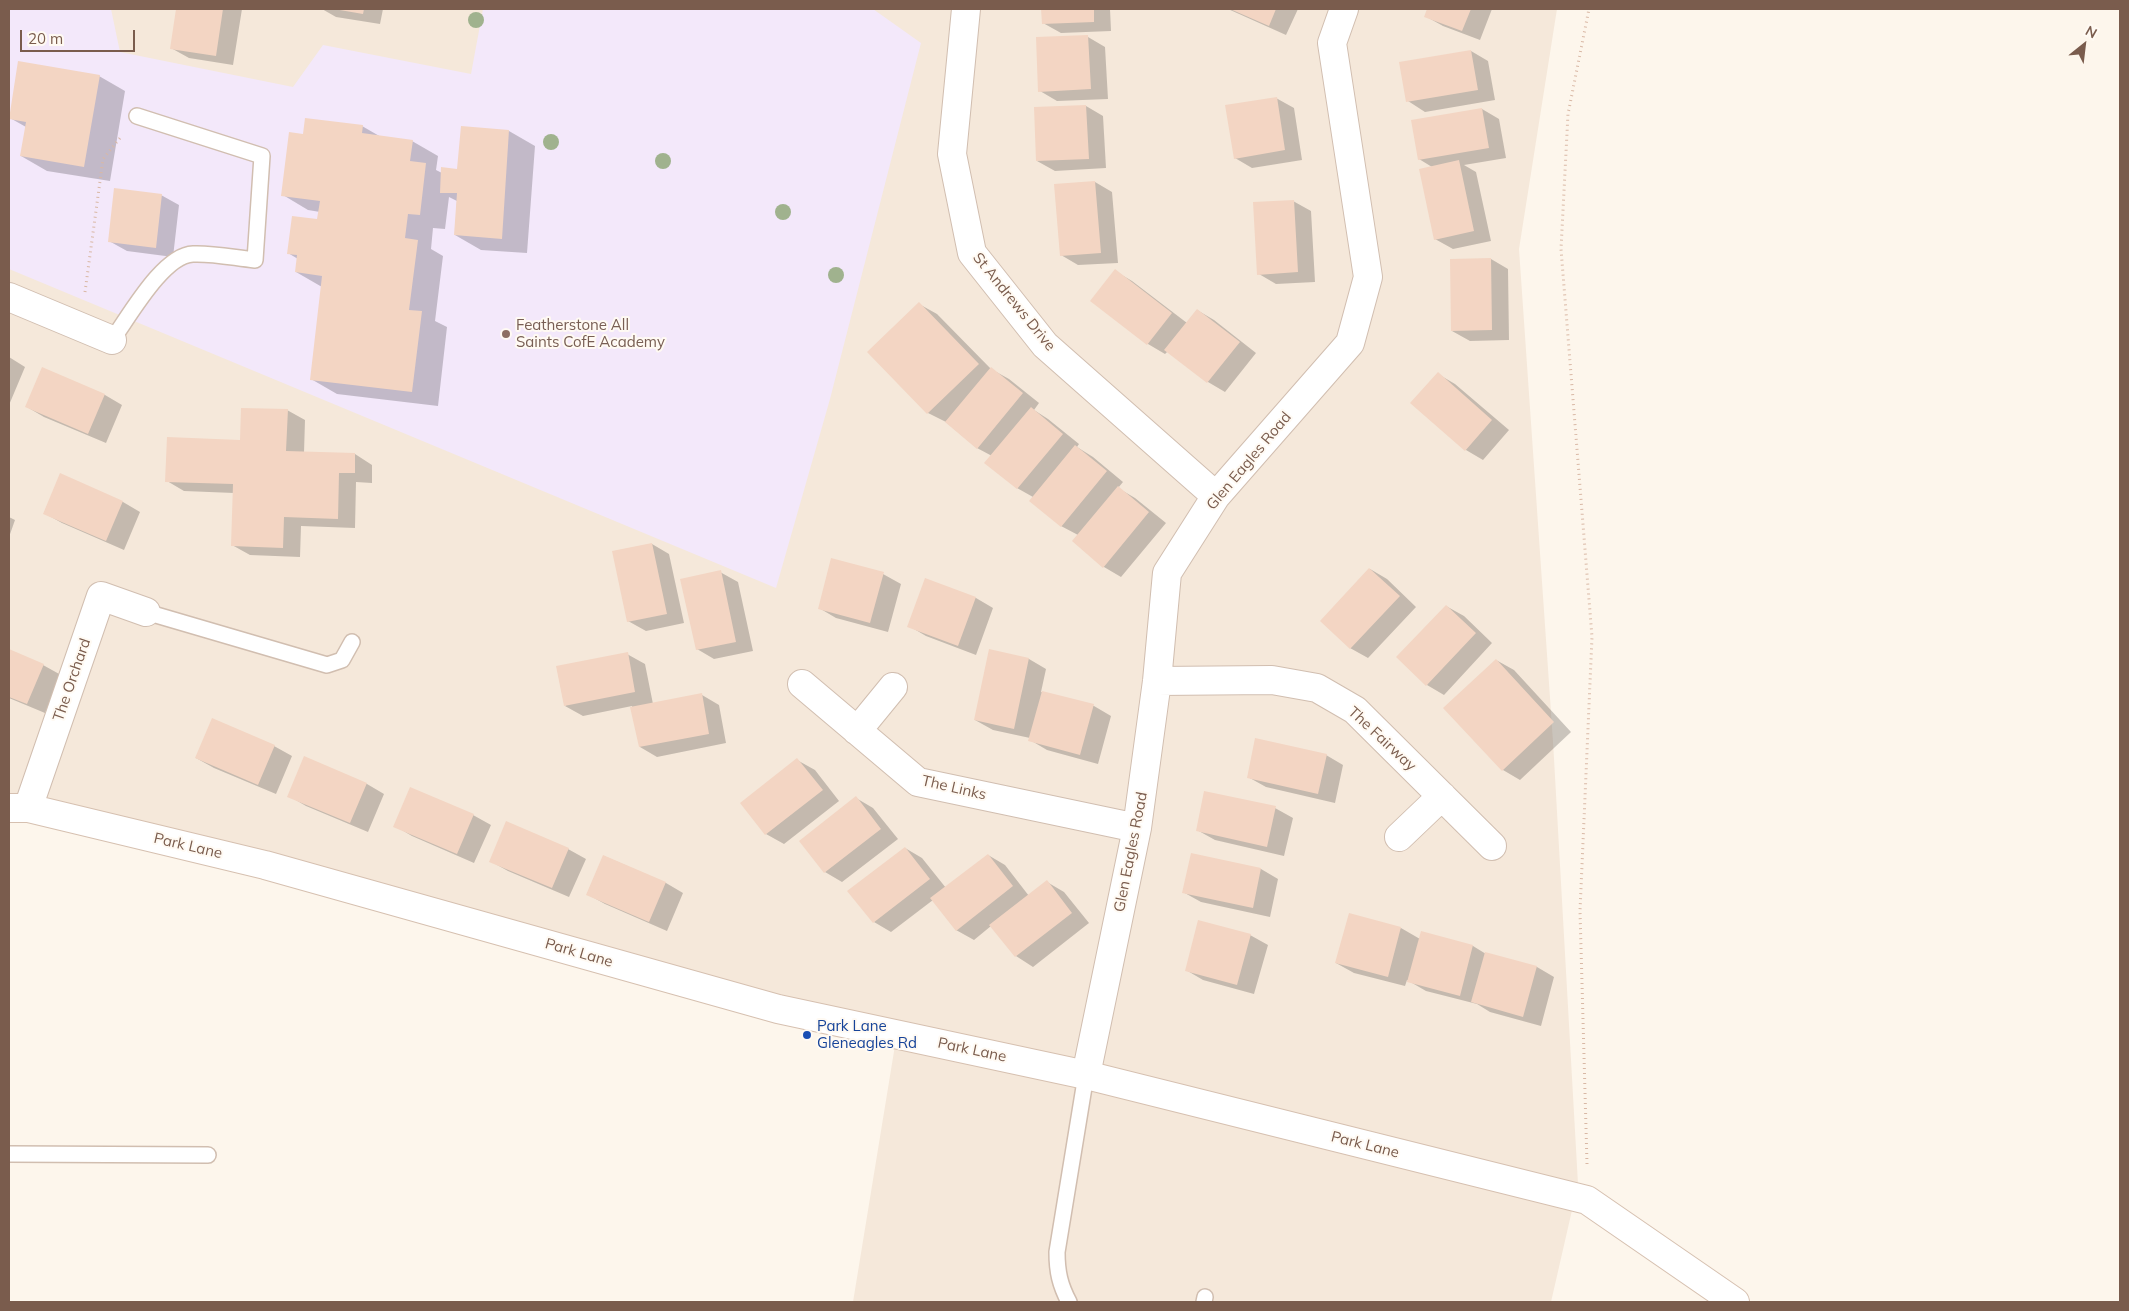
<!DOCTYPE html>
<html>
<head>
<meta charset="utf-8">
<style>
	body { margin:0 }
	#map { position:relative; width:2129px; height:1311px; overflow:hidden; background:#fdf6ec; font-family:Mulish,sans-serif }
	canvas { display:block }
	.frame { position:absolute; inset:0; border:10px solid #7a5c4d; pointer-events:none }
	.north { position:absolute; left:2059px; top:20px; width:50px; height:50px; -webkit-text-stroke:4px #fffaf3; paint-order:stroke; rotate:29deg; font-size:14px; font-weight:700; line-height:20px; text-align:center; color:#7a5c4d }
	.north::after { content:''; display:block; margin:auto; width:18px; height:22px; background:#7a5c4d; clip-path:polygon(50% 0,100% 100%,50% 72%,0 100%) }
	.scale { position:absolute; left:20px; top:30px; width:115px; height:22px; box-sizing:border-box; border:2px solid #7a5c4d; border-top:0; padding-left:6px; font-size:15px; line-height:18px; white-space:nowrap; color:#7a5c4d; -webkit-text-stroke:4px #fffaf3; paint-order:stroke }
</style>
</head>
<body>
<div id="map">
<canvas width="2129" height="1311"></canvas>
<div class="frame"></div>
<div class="north">N</div>
<div class="scale">20 m</div>
</div>
<script>
const ctx = document.querySelector('canvas').getContext('2d');
ctx.lineJoin = 'round';
function paint(path, color) { ctx.fillStyle = color; ctx.fill(path, 'evenodd'); }
function trace(path, color, width, dash) { ctx.strokeStyle = color; ctx.lineWidth = width; ctx.lineCap = dash ? 'butt' : 'round'; ctx.setLineDash(dash || []); ctx.stroke(path); }
function label(font, color, halo, rows, align = 'center') {
  ctx.font = font + ' Mulish,sans-serif'; ctx.lineWidth = 4; ctx.setLineDash([]); ctx.textBaseline = 'middle'; ctx.strokeStyle = halo; ctx.fillStyle = color; for (const [text, x, y, turn = 0] of rows) {
    ctx.save(); ctx.translate(x, y); ctx.rotate((+turn || 0) * Math.PI / 180); ctx.textAlign = isNaN(turn) ? turn : align; if (halo) ctx.strokeText(text, 0, 0); ctx.fillText(text, 0, 0); ctx.restore();
  }
}
paint(new Path2D(`
	M9 9H1557L1519 249 1553 741 1578 1184 1551 1302H853L898 1027 9 793Z`), '#f5e8da');
paint(new Path2D(`
	M9 9H111L120 52 293 87 323 45 471 74 483 9H873L921 43 830 399 776 588 9 269Z`), '#f3e8fa');
paint(new Path2D(`
	M178 9H242L233 65 189 58 171 48Z
	M322 9H383L380 24 336 17Z
	M1042 9H1110L1111 31 1061 33 1043 23Z
	M1228 9H1298L1286 35Z
	M1428 9H1492L1480 40 1443 26 1425 16Z
	M1088 37 1105 47 1108 99 1057 101 1040 91Z
	M1471 51 1488 61 1495 100 1425 112 1408 101Z
	M99 76 125 91 110 181 47 171 21 156 26 127 10 118Z
	M1276 98 1294 108 1302 160 1252 168 1235 158Z
	M1086 106 1103 116 1106 168 1055 171 1037 161Z
	M1482 109 1499 119 1506 158 1464 165 1476 172 1491 241 1453 249 1435 239 1432 167 1419 159Z
	M362 126 381 137 412 141 438 156 436 170 442 173 459 170 462 128 509 131 535 146 527 253 481 250 455 235 457 201 449 197 445 229 433 228 431 249 443 256 435 321 447 327 438 406 337 394 311 379 322 287 296 272 298 259 288 253 319 221 320 212 308 210 283 195 304 136Z
	M1095 182 1112 192 1118 263 1078 265 1061 255Z
	M161 195 179 205 173 257 127 251 109 241Z
	M1293 201 1311 211 1315 282 1276 284 1259 274Z
	M1491 259 1508 269 1509 340 1470 341 1452 331Z
	M1115 271 1132 281 1187 323 1197 310 1214 320 1256 353 1225 392 1208 382 1168 351 1165 354 1148 344 1092 301Z
	M919 304 937 314 991 369 1009 379 1039 403 1034 410 1048 419 1079 444 1077 447 1093 457 1123 482 1118 488 1135 498 1166 523 1121 577 1104 567 1073 541 1078 535 1061 526 1033 497 1017 488 992 456 977 448 946 422 928 413Z
	M9 357 25 367 9 405Z
	M43 369 105 395 122 405 106 443 44 417 27 407Z
	M1438 374 1455 384 1509 430 1483 460 1466 450Z
	M287 410 305 420 304 453 355 454 372 465V483L356 482 355 528 301 526 300 557 250 555 232 545 234 493 184 491 167 481 241 441Z
	M61 475 123 502 140 512 124 550 62 523 44 513Z
	M9 517 15 520 9 537Z
	M652 544 669 554 684 623 646 631 628 621Z
	M1370 569 1387 579 1416 607 1368 658 1350 648Z
	M720 572 738 582 753 651 714 659 697 649Z
	M883 574 901 584 888 632 836 618 819 608Z
	M926 580 976 598 993 608 976 655 926 636 909 626Z
	M1446 606 1464 616 1492 643 1444 695 1427 685Z
	M9 650 43 665 61 675 45 713 9 698Z
	M990 651 1029 659 1046 669 1041 692 1094 706 1111 716 1098 764 1047 750 1030 740V738L993 730 975 720Z
	M627 654 645 664 653 704 702 695 719 705 726 743 657 757 640 747 632 706 583 716 565 706Z
	M1496 660 1514 670 1571 732 1520 780 1503 770Z
	M274 746 292 756 276 794 214 768 196 758Z
	M1326 755 1343 765 1335 803 1266 787 1248 777Z
	M305 758 367 784 384 794 368 832 306 806 289 796Z
	M797 760 815 770 839 801 784 844 766 834 742 803Z
	M856 798 873 808 898 839 842 882 825 872Z
	M1275 808 1293 818 1284 856 1215 840 1197 830Z
	M473 815 491 825 474 863 412 836 395 826Z
	M905 848 922 858 946 888 988 855 1005 865 1029 896 1047 882 1064 892 1089 923 1033 967 1016 956 991 926 974 940 956 930 933 900 891 932 874 922Z
	M568 849 586 859 569 897 508 871 490 861Z
	M1192 854 1261 869 1278 879 1270 917 1201 902 1183 892Z
	M604 856 666 883 683 893 667 931 605 904 587 894Z
	M1401 928 1420 939 1422 933 1473 946 1486 954 1537 967 1554 977 1541 1026 1490 1012 1477 1004 1426 991 1407 980 1405 986 1354 973 1336 963Z
	M1250 935 1268 945 1254 994 1203 980 1186 970Z`), '#0003');
paint(new Path2D(`
	M176 9H223L216 56 170 49Z
	M334 9H364L363 14Z
	M1041 9H1094V22L1042 24Z
	M1230 9H1276L1269 26Z
	M1427 9H1471L1462 31 1424 17Z
	M1088 35 1091 89 1038 92 1036 37Z
	M1471 50 1478 90 1406 102 1399 62Z
	M18 61 100 75 84 167 20 156 26 122 9 119Z
	M1277 97 1285 150 1234 159 1225 105Z
	M1086 105 1089 159 1036 161 1034 107Z
	M1482 108 1489 148 1418 160 1411 120Z
	M305 118 363 125 362 133 413 140 410 161 426 163 420 215 408 214 405 238 418 240 409 310 422 311 412 392 310 380 322 276 295 272 297 255 287 254 292 216 317 219 320 201 281 196 289 132 303 134Z
	M461 126 509 130 502 239 454 235 457 193H440L441 167 457 169Z
	M1459 160 1474 231 1434 240 1419 169Z
	M1095 181 1101 253 1060 256 1054 184Z
	M114 188 162 194 156 248 108 242Z
	M1294 200 1298 272 1257 275 1253 202Z
	M1491 258 1492 330 1451 331 1450 259Z
	M1115 269 1172 313 1147 345 1090 301Z
	M919 302 979 364 927 414 867 352Z
	M1197 309 1240 342 1207 383 1164 350Z
	M42 367 105 394 88 434 25 407Z
	M991 367 1023 393 977 449 945 422Z
	M1438 372 1492 420 1465 451 1410 403Z
	M1031 407 1063 434 1017 489 984 463Z
	M241 408 288 409 286 451 355 453V473H339L338 519 284 517 283 548 231 546 233 484 165 482 167 437 240 440Z
	M1075 445 1107 471 1061 527 1029 501Z
	M60 473 123 501 106 541 43 514Z
	M1118 486 1149 512 1103 568 1072 541Z
	M652 543 667 614 627 622 612 551Z
	M831 558 884 572 870 623 818 609Z
	M1369 568 1400 596 1350 649 1320 621Z
	M721 570 736 642 696 650 680 579Z
	M925 578 976 597 958 646 907 627Z
	M1446 605 1476 633 1426 686 1396 657Z
	M9 649 44 664 27 704 9 697Z
	M989 649 1029 658 1014 729 974 720Z
	M628 652 635 692 564 706 556 666Z
	M1496 659 1554 722 1502 771 1443 708Z
	M1042 691 1094 704 1080 755 1028 741Z
	M702 693 709 734 639 747 630 707Z
	M212 718 275 745 258 785 195 758Z
	M1255 738 1327 754 1318 794 1247 778Z
	M304 756 367 783 350 823 287 797Z
	M797 758 823 790 765 835 740 803Z
	M410 787 474 814 457 854 393 827Z
	M1204 791 1276 806 1267 847 1196 831Z
	M856 796 881 829 824 873 799 841Z
	M506 821 569 848 552 888 489 862Z
	M905 847 930 879 873 923 847 891Z
	M1191 853 1261 868 1253 908 1182 893Z
	M988 854 1013 886 956 931 930 898Z
	M603 855 666 882 649 922 586 895Z
	M1047 880 1072 913 1015 957 989 925Z
	M1349 913 1401 927 1388 977 1335 963Z
	M1198 920 1251 934 1237 985 1185 971Z
	M1421 931 1473 945 1460 996 1407 982Z
	M1485 952 1537 966 1523 1017 1471 1002Z`), '#f3d5c3');
const service = new Path2D(`
	M112 340C129 317 163 255 193 254 213 253 235 258 255 260L262 156 137 116
	M146 612 327 665 342 660 352 642
	M9 1154 208 1155
	M1069 1302C1060 1285 1057 1272 1057 1252L1086 1075
	M1204 1302 1205 1297`);
const minor = new Path2D(`
	M966 9 952 154 972 253 1045 345 1216 496
	M9 297 112 340
	M1157 681 1272 680 1317 688 1355 710 1492 846
	M802 684 918 782 1137 828
	M857 731 893 687
	M28 808 101 596 146 612
	M1399 837 1442 796
	M1086 1075 1137 828 1157 681 1167 573 1216 496 1350 343 1368 277 1332 43 1344 9`);
const secondary = new Path2D(`
	M9 808H28L265 865 778 1009 1086 1075 1587 1200 1735 1302`);
trace(service, '#d1beb0', 18);
trace(minor, '#d1beb0', 30);
trace(secondary, '#d6c0b0', 30);
trace(new Path2D(`
	M85 292 103 159 120 138
	M1587 1164 1580 911 1592 637 1561 249 1568 114 1589 9`), '#d9b8a5', 3, [1, 4]);
trace(service, '#fff', 15);
trace(minor, '#fff', 28);
trace(secondary, '#fff', 28);
ctx.fillStyle = '#a0b28e';
for (const [x, y] of [
	[476,20],
	[551,142],
	[663,161],
	[783,212],
	[836,275]
]) { ctx.beginPath(); ctx.arc(x, y, 8, 0, 2 * Math.PI); ctx.fill(); }
for (const [x, y, r, color] of [
	[506,334,5,"#8d6e63"],
	[807,1035,5,"#1a4fb4"]
]) { const dot = new Path2D(); dot.arc(x, y, r, 0, 2 * Math.PI); ctx.fillStyle = color; ctx.fill(dot); trace(dot, '#fffaf3', 2); }
label('15px', '#7a5c4d', '#fffaf3', [
	["St Andrews Drive",1014,302,51],
	["Glen Eagles Road",1249,461,-50],
	["The Orchard",72,680,-71],
	["The Fairway",1382,739,43],
	["The Links",954,788,13],
	["Park Lane",188,846,13],
	["Glen Eagles Road",1131,852,-79],
	["Park Lane",579,953,16],
	["Park Lane",972,1050,12],
	["Park Lane",1365,1145,14]
]);
label('15px', '#785e54', '#fffaf3', [
	["Featherstone All",516,325],
	["Saints CofE Academy",516,342]
], 'left');
label('15px', '#164399', '#fffaf3', [
	["Park Lane",817,1026],
	["Gleneagles Rd",817,1043]
], 'left');
</script>
</body>
</html>
